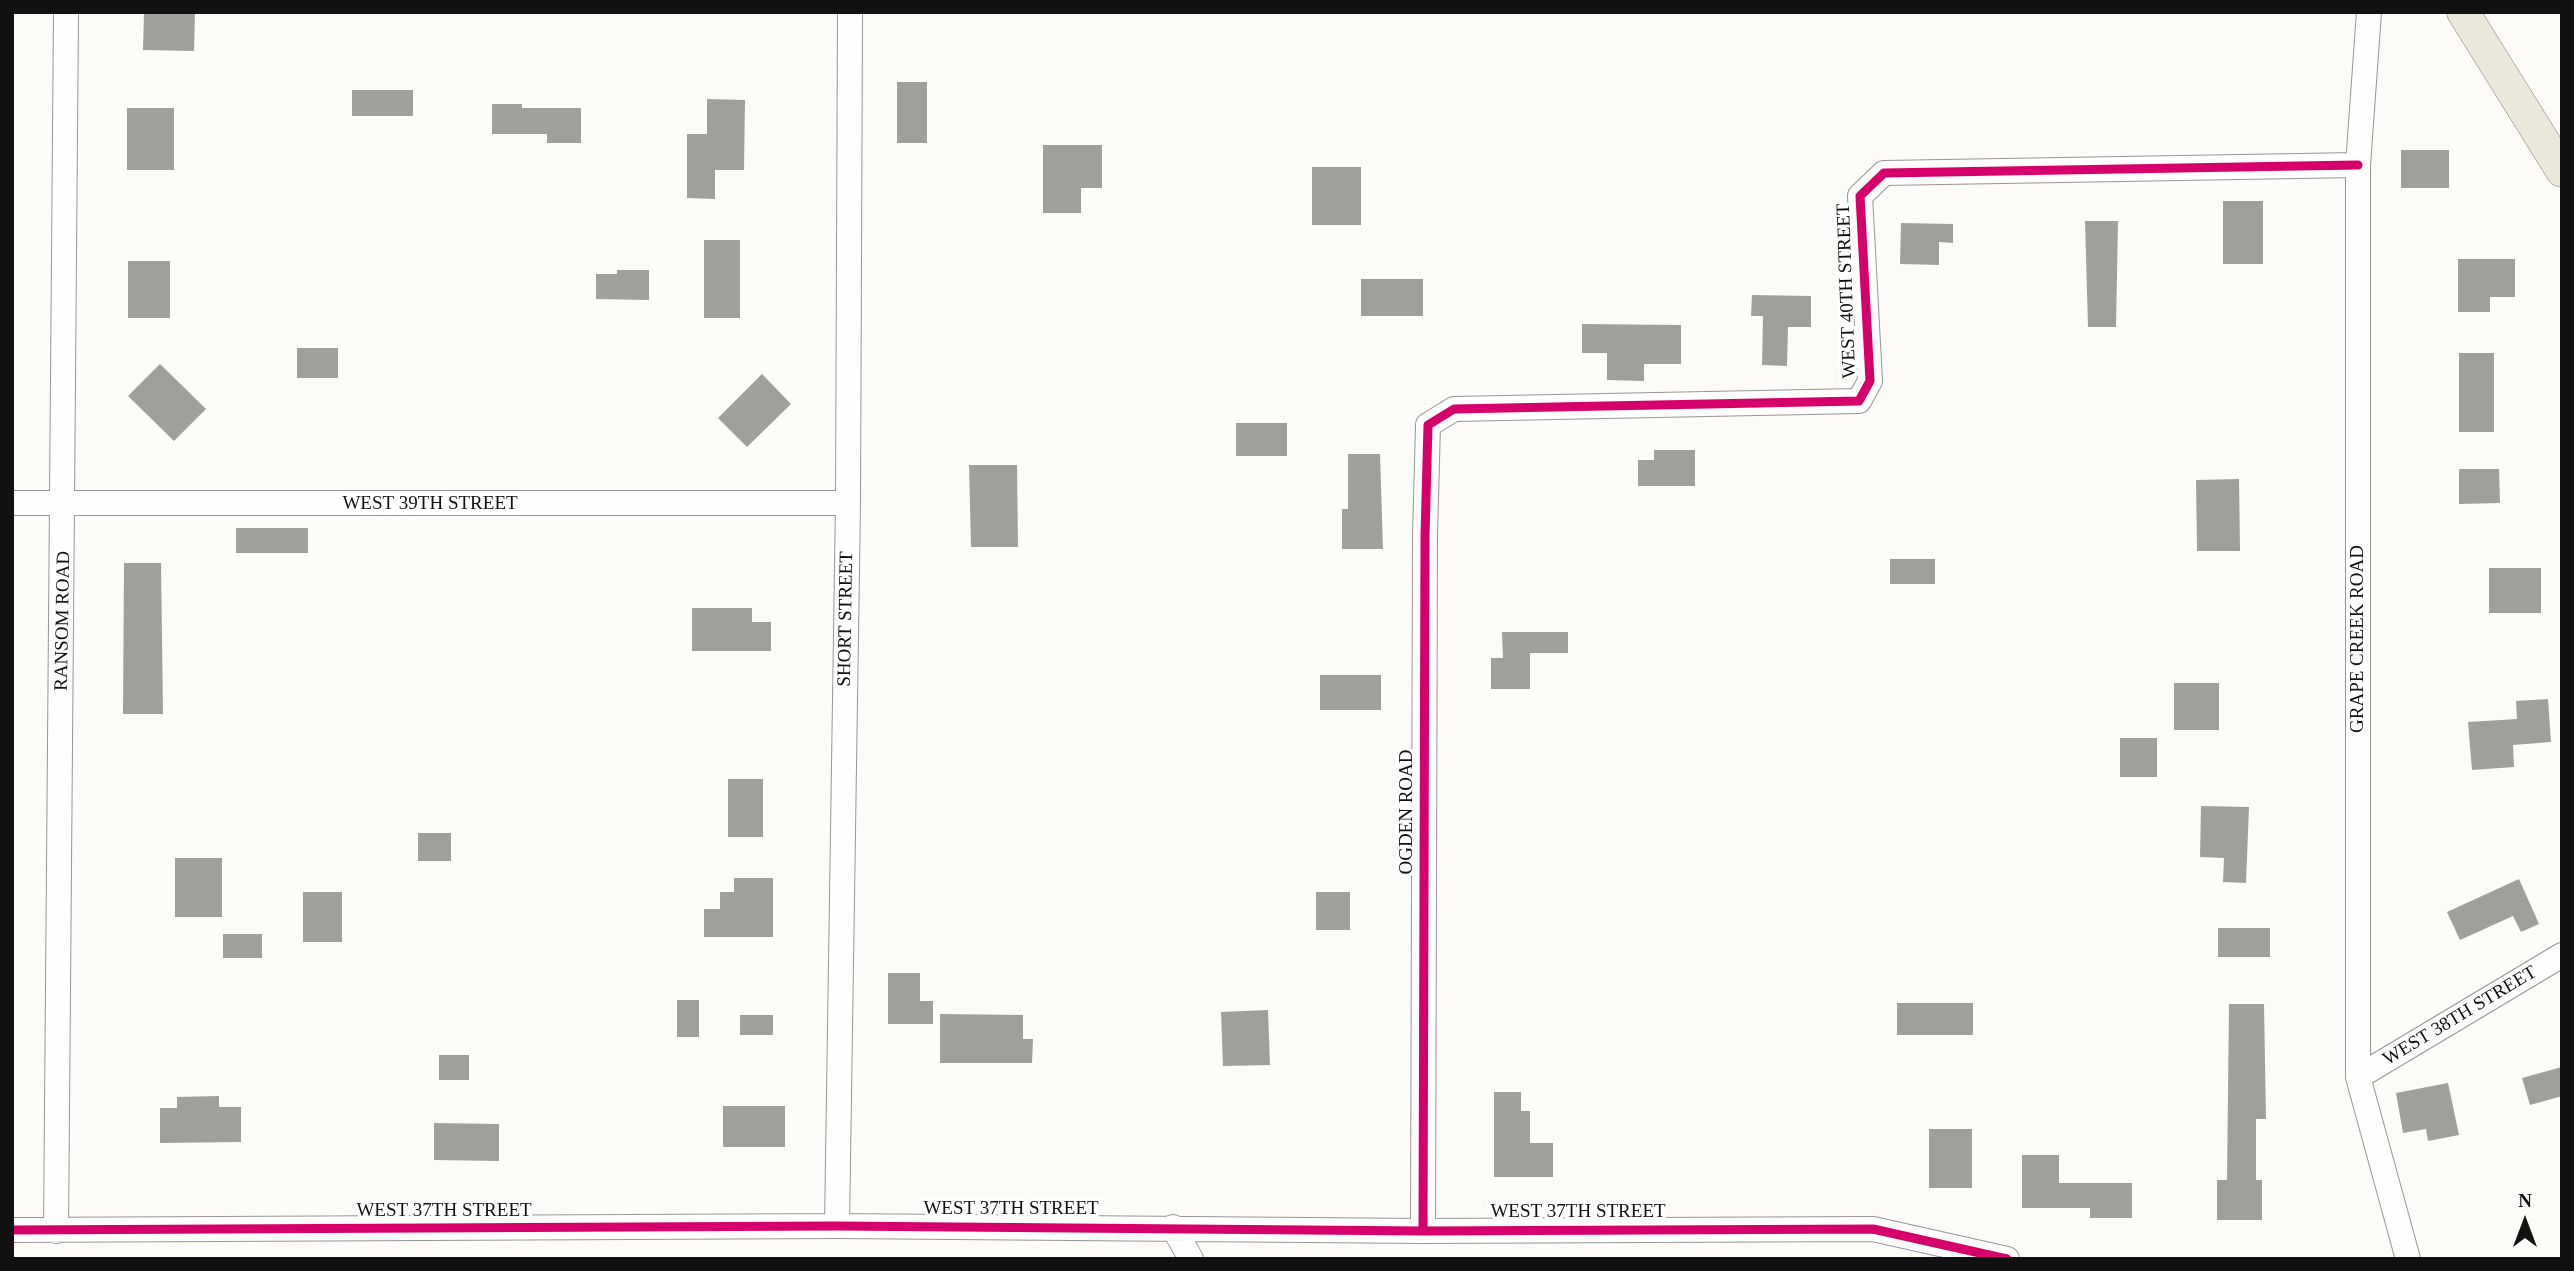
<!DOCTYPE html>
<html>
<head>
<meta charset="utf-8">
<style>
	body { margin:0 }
	#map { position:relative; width:2574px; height:1271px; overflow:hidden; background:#fdfbf7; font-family:Georgia,serif }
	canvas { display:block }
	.frame { position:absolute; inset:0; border:14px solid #111; pointer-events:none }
	.north { position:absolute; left:2490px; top:1187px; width:70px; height:70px; -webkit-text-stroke:5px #fff; paint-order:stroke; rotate:0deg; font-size:19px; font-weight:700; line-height:28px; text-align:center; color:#111 }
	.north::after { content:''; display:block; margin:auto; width:24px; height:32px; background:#111; clip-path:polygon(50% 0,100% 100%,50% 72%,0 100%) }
</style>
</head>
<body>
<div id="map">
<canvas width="2574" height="1271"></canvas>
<div class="frame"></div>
<div class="north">N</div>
</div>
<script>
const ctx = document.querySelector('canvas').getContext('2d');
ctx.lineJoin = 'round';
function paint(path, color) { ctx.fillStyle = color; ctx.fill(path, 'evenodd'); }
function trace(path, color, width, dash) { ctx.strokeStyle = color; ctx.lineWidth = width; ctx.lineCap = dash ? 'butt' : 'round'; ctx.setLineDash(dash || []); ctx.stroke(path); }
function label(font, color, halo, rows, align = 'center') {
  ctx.font = font + ' Georgia,serif'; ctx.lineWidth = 7; ctx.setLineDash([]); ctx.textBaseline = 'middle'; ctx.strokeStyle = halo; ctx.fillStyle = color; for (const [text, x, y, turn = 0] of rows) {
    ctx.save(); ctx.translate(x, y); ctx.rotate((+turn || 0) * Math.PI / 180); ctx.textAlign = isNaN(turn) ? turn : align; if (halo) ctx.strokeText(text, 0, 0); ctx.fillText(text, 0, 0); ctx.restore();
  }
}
paint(new Path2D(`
	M144 12H195L194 51 143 50Z
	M897 82H927V143H897Z
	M352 90H413V116H352Z
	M707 99 745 100 744 170H715V199L687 198V134H707Z
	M492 104H522V108H581V143H547V134H492Z
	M127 108H174V170H127Z
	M1043 145H1102V188H1081V213H1043Z
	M2401 150H2449V188H2401Z
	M1312 167H1361V225H1312Z
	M2223 201H2263V264H2223Z
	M2085 221H2118L2116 327H2088Z
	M1901 223 1953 224V243L1939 242V265L1900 264Z
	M704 240H740V318H704Z
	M2458 259H2515V297H2490V312H2458Z
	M128 261H170V318H128Z
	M617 270H649V300L596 299V274H617Z
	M1361 279H1423V316H1361Z
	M1752 295 1811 296V327H1788L1787 366 1762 365 1763 316H1751Z
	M1582 324 1681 325V364H1644V381L1607 380V353H1582Z
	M297 348H338V378H297Z
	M2459 353H2494V432H2459Z
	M160 364 206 409 174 441 128 396Z
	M762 374 791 404 747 447 718 418Z
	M1236 423H1287V456H1236Z
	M1654 450H1695V486H1638V460H1654Z
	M1348 454H1380L1383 549H1342V509H1348Z
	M969 465H1017L1018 547H971Z
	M2459 469H2499L2500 503 2459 504Z
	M2239 479 2240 551H2197L2196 480Z
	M236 528H308V553H236Z
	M1890 559H1935V584H1890Z
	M124 563H161L163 714H123Z
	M2489 568H2541V613H2489Z
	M692 608H752V622H771V651H692Z
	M1502 632H1568V653H1530V689H1491V658H1503Z
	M1320 675H1381V710H1320Z
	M2174 683H2219V730H2174Z
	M2548 699 2551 742 2513 745 2514 767 2472 770 2468 722 2517 719 2516 701Z
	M2120 738H2157V777H2120Z
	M728 779H763V837H728Z
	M2201 806 2249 807 2246 883 2223 882 2224 858 2200 857Z
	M418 833H451V861H418Z
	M175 858H222V917H175Z
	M734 878H773V937H704V909H720V892H734Z
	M2519 879 2539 924 2521 932 2513 916 2460 940 2447 912Z
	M303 892H342V942H303Z
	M1316 892H1350V930H1316Z
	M2218 928H2270V957H2218Z
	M223 934H262V958H223Z
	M888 973H920V1001H933V1024H888Z
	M677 1000H699V1037H677Z
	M1897 1003H1973V1035H1897Z
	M2229 1004H2264L2266 1119H2256V1180H2262V1220H2217V1180H2227Z
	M1268 1010 1270 1065 1223 1066 1221 1012Z
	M940 1014 1023 1015V1039H1033L1032 1063H940Z
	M740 1015H773V1035H740Z
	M439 1055H469V1080H439Z
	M2562 1067V1096L2530 1105 2522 1078Z
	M2448 1083 2459 1135 2428 1141 2426 1129 2403 1133 2396 1093Z
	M1494 1092H1521V1111H1530V1143H1553V1177H1494Z
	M219 1096V1107H241V1142L160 1143V1108H177V1097Z
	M723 1106H785V1147H723Z
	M434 1123 499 1124V1161L434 1160Z
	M1929 1129H1972V1188H1929Z
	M2022 1155H2059V1183H2132V1218H2090V1208H2022Z`), '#a19f9c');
const minor = new Path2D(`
	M2369 12 2358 165V1077L2408 1259
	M12 503H848
	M2358 1077 2562 955
	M837 1226 848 503 850 12
	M1173 1227 1191 1259
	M12 1230 837 1226 1423 1231 1873 1229 2007 1259
	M56 1231 66 12
	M1423 1231 1425 536 1428 425 1454 409 1859 401 1870 381 1860 196 1884 173 2358 165`);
const major = new Path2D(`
	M2463 12 2562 171`);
trace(minor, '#979695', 26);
trace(major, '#858482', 33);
trace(minor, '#fffefe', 24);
trace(major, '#ede8dc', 32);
trace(new Path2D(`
	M12 1230 837 1226 1423 1231 1873 1229 2007 1259
	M1423 1231 1425 536 1428 425 1454 409 1859 401 1870 381 1860 196 1884 173 2358 165`), '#d6006c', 9);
label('19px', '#111', '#fff', [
	["WEST 40TH STREET",1847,291,-92],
	["WEST 39TH STREET",430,504],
	["SHORT STREET",846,619,-89],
	["RANSOM ROAD",63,621,-89],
	["GRAPE CREEK ROAD",2358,639,-90],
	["OGDEN ROAD",1407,812,-90],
	["WEST 38TH STREET",2460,1016,-31],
	["WEST 37TH STREET",1011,1209],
	["WEST 37TH STREET",444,1211],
	["WEST 37TH STREET",1578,1212]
]);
</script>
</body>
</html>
